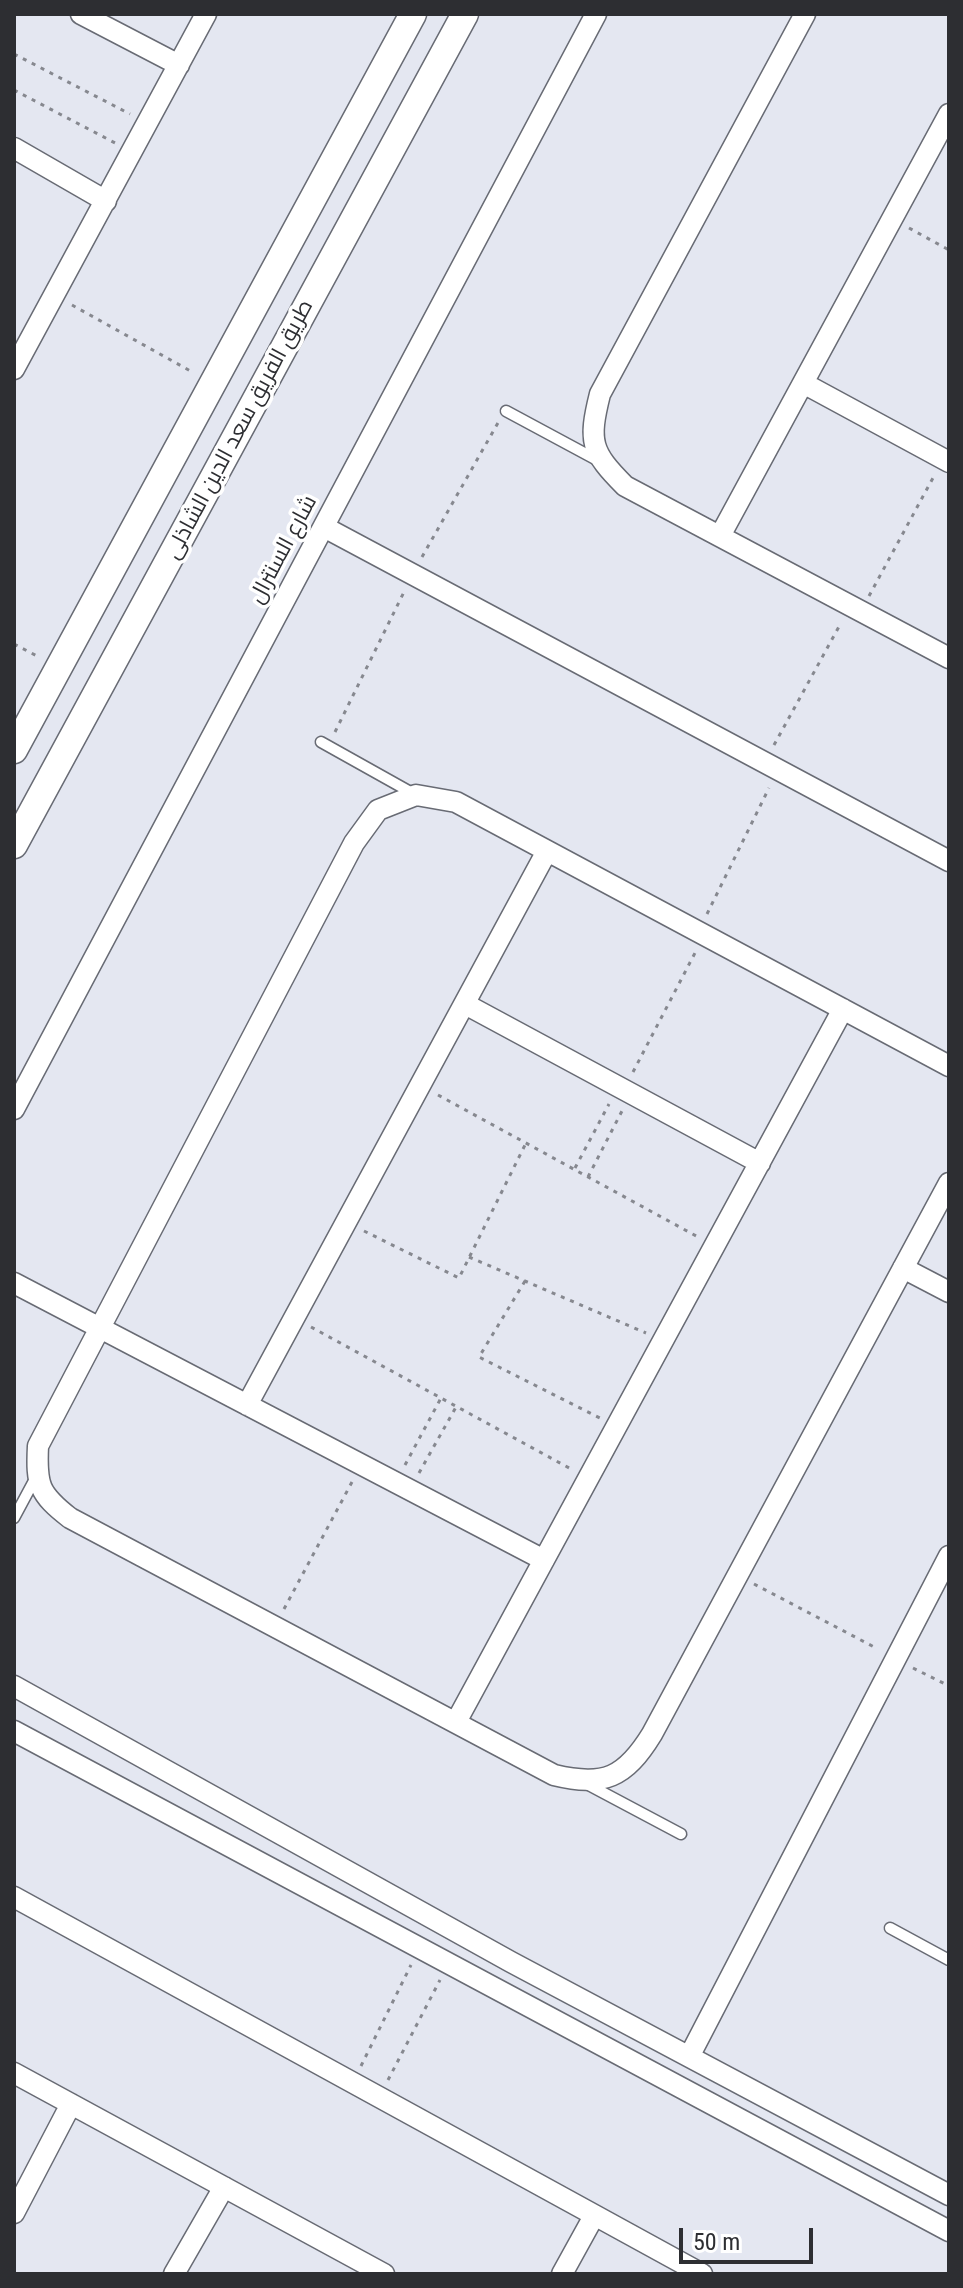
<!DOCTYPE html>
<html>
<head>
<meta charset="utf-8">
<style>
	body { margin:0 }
	#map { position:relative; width:963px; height:2288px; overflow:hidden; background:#e4e7f1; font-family:"Roboto Condensed",sans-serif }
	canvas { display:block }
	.frame { position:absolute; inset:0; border:16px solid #2d2e32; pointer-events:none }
	.scale { position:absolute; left:679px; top:2228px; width:134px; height:36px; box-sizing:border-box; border:4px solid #2d2e32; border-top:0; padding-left:10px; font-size:24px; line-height:28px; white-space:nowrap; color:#2d2e32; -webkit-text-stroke:6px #fff; paint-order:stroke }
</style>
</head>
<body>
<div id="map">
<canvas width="963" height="2288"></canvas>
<div class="frame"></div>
<div class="scale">50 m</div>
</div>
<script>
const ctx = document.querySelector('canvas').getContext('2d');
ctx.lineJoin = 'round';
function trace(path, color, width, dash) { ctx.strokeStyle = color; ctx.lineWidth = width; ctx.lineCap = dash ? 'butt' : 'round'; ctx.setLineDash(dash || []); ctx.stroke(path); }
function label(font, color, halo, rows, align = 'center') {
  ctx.font = font + ' "Roboto Condensed",Cairo,sans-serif'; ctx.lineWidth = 7; ctx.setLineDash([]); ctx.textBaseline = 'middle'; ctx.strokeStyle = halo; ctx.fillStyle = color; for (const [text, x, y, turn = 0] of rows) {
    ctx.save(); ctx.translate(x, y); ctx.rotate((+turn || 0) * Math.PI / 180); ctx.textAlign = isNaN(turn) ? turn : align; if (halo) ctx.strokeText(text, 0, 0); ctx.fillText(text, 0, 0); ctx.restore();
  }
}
const service = new Path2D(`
	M506 411 599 461
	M321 742 414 794
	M14 1518 36 1477
	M585 1783 681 1834
	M890 1928 949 1960`);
const minor = new Path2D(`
	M81 14 179 65
	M805 14 600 394C588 442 591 452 625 486L949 658
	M14 148 106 201
	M14 369 206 14
	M803 383 949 462
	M324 527 949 861
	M720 536 949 114
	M465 1004 760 1163
	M949 1066 456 802 416 795 378 810 354 843 38 1446C36 1485 39 1494 70 1518L554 1775C604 1787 625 1778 652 1734L949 1183
	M14 1109 596 14
	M903 1268 949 1292
	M14 1283 544 1560
	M247 1405 547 851
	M14 1686 511 1962 949 2195
	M456 1722 843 1009
	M14 1731 949 2231
	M14 1897 702 2274
	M690 2055 949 1556
	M14 2073 384 2274
	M14 2213 71 2104
	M174 2274 224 2187
	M562 2274 594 2216`);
const tertiary = new Path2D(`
	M14 750 413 14
	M14 845 465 14`);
trace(service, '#686b74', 13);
trace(minor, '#686b74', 23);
trace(tertiary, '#686b74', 29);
trace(new Path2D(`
	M14 54 130 114
	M14 90 117 144
	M909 228 949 250
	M72 305 194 373
	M422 557 499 421
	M869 596 934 476
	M14 644 39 657
	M335 732 404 592
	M774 745 841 623
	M707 914 769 788
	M633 1072 696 951
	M438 1095 698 1237
	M575 1168 609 1104
	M588 1177 623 1109
	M364 1231 459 1278 526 1143
	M469 1257 646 1333
	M525 1281 479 1357 600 1418
	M311 1327 571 1469
	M405 1465 441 1398
	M419 1473 456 1407
	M754 1584 878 1649
	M284 1609 352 1482
	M913 1668 949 1686
	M361 2066 411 1965
	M388 2080 440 1980`), '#86888f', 3, [4, 6]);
trace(service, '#fff', 10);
trace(minor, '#fff', 20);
trace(tertiary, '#fff', 26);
label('22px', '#2d2e32', '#fff', [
	["طريق الفريق سعد الدين الشاذلى",240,430,-62],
	["شارع السنترال",284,550,-62]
]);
</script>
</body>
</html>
